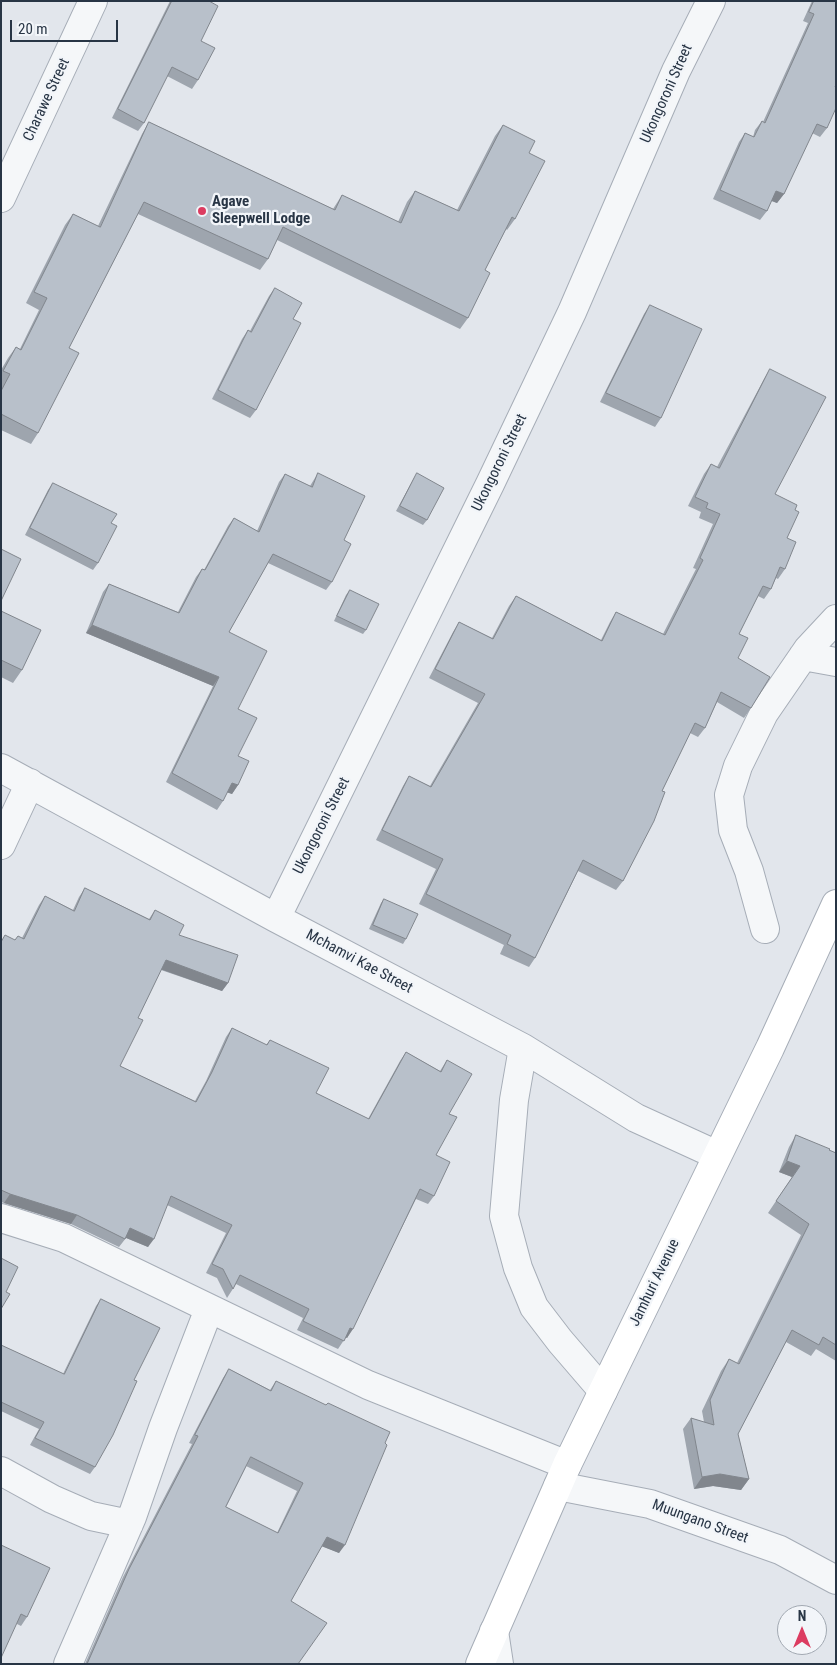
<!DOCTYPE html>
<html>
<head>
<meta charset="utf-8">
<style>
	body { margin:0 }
	#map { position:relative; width:837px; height:1665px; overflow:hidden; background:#e2e6ec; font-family:"Roboto Condensed",sans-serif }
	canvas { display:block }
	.frame { position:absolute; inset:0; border:2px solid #283545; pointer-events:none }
	.north { position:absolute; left:777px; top:1605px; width:50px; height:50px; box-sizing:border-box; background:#f2f5f9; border:1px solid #a1a8b1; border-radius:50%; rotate:0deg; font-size:14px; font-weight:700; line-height:20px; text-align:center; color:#283545 }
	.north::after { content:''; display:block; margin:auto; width:18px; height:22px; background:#dc3c61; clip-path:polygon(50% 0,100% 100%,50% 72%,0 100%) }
	.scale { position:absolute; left:10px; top:20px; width:108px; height:22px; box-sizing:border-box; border:2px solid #283545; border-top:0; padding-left:6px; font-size:15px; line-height:18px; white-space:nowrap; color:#283545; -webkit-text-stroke:4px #f2f5f9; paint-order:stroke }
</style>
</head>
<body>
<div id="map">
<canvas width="837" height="1665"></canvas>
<div class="frame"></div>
<div class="north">N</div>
<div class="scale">20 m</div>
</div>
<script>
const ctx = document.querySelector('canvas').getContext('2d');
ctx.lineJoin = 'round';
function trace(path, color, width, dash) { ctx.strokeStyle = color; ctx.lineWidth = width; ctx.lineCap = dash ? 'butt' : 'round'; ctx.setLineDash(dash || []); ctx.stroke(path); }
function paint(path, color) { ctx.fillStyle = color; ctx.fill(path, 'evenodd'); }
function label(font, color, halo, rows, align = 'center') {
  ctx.font = font + ' "Roboto Condensed",sans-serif'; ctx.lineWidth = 4.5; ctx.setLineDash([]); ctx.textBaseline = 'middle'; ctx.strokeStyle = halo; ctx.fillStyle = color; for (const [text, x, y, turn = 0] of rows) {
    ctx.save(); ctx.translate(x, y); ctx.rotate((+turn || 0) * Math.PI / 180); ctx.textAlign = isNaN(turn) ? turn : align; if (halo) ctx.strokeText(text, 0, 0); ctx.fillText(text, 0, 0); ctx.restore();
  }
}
const street = new Path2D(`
	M1 198 93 1
	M803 656 836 662
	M1 768 276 918 523 1048 636 1118 717 1155
	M1 845 30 783
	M276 918 490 484 572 312 676 71 711 1
	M765 929 749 871 733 830 729 795 738 766 764 713 808 649 836 619
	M523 1048 514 1100 504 1216 518 1268 534 1307 560 1341 603 1391
	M1 1218 64 1238 368 1385 567 1465
	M1 1471 52 1499 91 1516 129 1524
	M558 1486 650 1504 780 1550 836 1580
	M494 1631 499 1664
	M68 1664 132 1517 163 1428 209 1309`);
const secondary = new Path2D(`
	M480 1664 567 1465 770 1048 836 904`);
trace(street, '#a6adb7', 30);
trace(secondary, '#a6adb7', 30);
trace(street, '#f5f7f9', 28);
trace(secondary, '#fff', 28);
paint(new Path2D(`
	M170 1H209L201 41 198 80 192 89 167 76 144 123 138 131 112 118Z
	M812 1H836L835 87 827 128 820 137 812 133 784 194 777 203 771 201 767 211 760 220 713 199 739 142 745 133 753 137 755 130 762 121 763 122 808 23 803 21Z
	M149 122 333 209 342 195 398 222 407 202 415 191 457 210 495 136 503 125 529 153 515 219 507 230 506 229 485 270 468 318 460 329 277 240 268 259 260 270 138 214 69 348 38 433 31 444 1 430V370L8 358 16 347 20 349 39 310 26 303 65 225 73 214 98 226 142 134Z
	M275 288 293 319 256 410 250 418 212 399 242 339 248 330 250 331 269 296Z
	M650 305 661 418 655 427 600 402 644 314Z
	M770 369 775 494 795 510 787 538 785 569 778 579 776 578 771 589 764 599 758 596 739 634 738 658 751 708 744 718 717 702 705 728 698 737 690 733 662 791 623 881 616 890 578 871 535 958 529 967 500 954 504 945 419 904 436 869 376 840 403 786 409 776 430 786 478 703 429 678 453 632 459 622 492 638 509 606 516 596 601 640 610 622 616 612 663 634 696 569 693 568 713 524 699 518 701 512 688 506 704 474 711 464 717 467 764 379Z
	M318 473 344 540 332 582 326 590 268 563 229 632 238 709V785L232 794 227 792 223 801 217 810 166 782 213 686 86 633 103 592 109 584 178 612 196 577 202 569 204 570 228 526 234 518 257 531 279 482 285 474 310 486Z
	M417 473 427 520 423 525 396 511 414 478Z
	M53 483 111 523 98 563 93 570 25 535 48 490Z
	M350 590 366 630 363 634 334 621 346 595Z
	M1 611 22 670 13 683 1 677Z
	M85 888 149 919 155 910 179 935 228 983 222 991 161 970 138 1018 120 1066 195 1101 206 1081 226 1037 232 1028 266 1045 270 1040 316 1093 368 1119 400 1061 406 1052 440 1071 447 1060 449 1114 436 1155 434 1196 428 1204 416 1199 347 1338 346 1337 338 1349 297 1330 303 1318 236 1284 227 1298 217 1278 206 1273 226 1233 167 1205 148 1247 126 1238 119 1247 71 1224 1 1202V942L15 940 18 936 22 938 39 905 45 896 73 910 79 897Z
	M384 899 406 939 403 944 369 929 381 903Z
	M796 1135 836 1153V1361L816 1349 811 1356 786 1342 738 1434 749 1479 741 1490 713 1486 694 1489 683 1429 691 1418 704 1422 702 1411 721 1371 729 1359 737 1363 801 1235 768 1213 792 1177 779 1172 789 1147Z
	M101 1299 134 1380 95 1467 90 1474 30 1445 39 1429 1 1411V1345L63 1374 96 1306Z
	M229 1369 270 1390 276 1381 385 1443 339 1553 322 1546 291 1601 298 1664H85L123 1577 192 1444 189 1443 223 1378ZM246 1466 297 1491 277 1533 226 1507Z
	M1 1545 27 1617 21 1626 17 1624Z`), '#9ea5ae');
paint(new Path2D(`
	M776 191 784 194 777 203 770 200Z
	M92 625 219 677 213 686 86 633Z
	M232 783 238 785 232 794 226 792Z
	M166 960 228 983 222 991 160 969Z
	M787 1161 800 1166 792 1177 779 1172Z
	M10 1194 77 1215 71 1224 4 1203Z
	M130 1228 154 1239 148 1247 124 1237Z
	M350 1328 353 1329 347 1338 345 1337Z
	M720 1474 749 1479 741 1490 713 1486 694 1489 702 1477Z
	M327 1537 345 1545 339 1553 321 1546Z`), '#81868d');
const building = new Path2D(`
	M172 1H209L218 6 201 41 215 48 198 80 172 67 144 123 118 109Z
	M814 1H836V85L835 87H836V108L827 128 817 124 784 194 776 191 767 211 720 190 745 133 754 137 762 121 765 123 814 14 809 12Z
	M149 122 335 210 342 195 401 223 415 191 459 211 503 125 535 141 529 153 545 161 515 219 512 217 485 270 490 273 468 318 283 227 268 259 144 202 69 348 79 353 38 433 1 414V391L10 374 3 371 16 347 21 350 47 298 34 292 73 214 100 227Z
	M275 288 302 303 293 319 301 323 256 410 218 390 248 330 251 332Z
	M650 305 702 329 661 418 606 393Z
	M770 369 826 397 775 494 797 505 795 510 799 512 787 538 796 542 785 569 780 567 771 589 763 586 739 634 748 638 738 658 770 677 751 708 721 692 705 728 695 723 662 791 665 792 654 821 623 881 583 860 535 958 507 944 511 935 426 894 443 859 382 830 409 776 431 787 485 694 435 669 459 622 493 639 516 596 602 641 616 612 665 635 703 560 700 558 720 514 706 508 708 503 695 497 711 464 719 468Z
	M318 473 365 496 344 540 351 544 332 582 273 554 229 632 267 651 238 709 257 718 238 756 249 761 238 785 232 783 223 801 172 773 219 677 92 625 109 584 179 613 202 569 205 570 234 518 259 532 285 474 312 487Z
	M417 473 444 488 427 520 400 506Z
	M53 483 117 514 111 523 117 526 98 563 30 528Z
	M1 549 21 559 1 601Z
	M350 590 379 604 366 630 337 616Z
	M1 611 41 630 22 670 1 660Z
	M85 888 150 920 155 910 184 925 179 935 238 955 228 983 166 960 138 1018 143 1020 120 1066 196 1102 212 1072 232 1028 267 1045 270 1040 329 1068 316 1093 369 1119 406 1052 441 1072 447 1060 472 1074 449 1114 457 1117 436 1155 450 1162 434 1196 420 1189 353 1329 350 1328 344 1341 303 1321 309 1309 240 1275 233 1289 223 1269 212 1264 232 1225 171 1196 154 1239 130 1228 125 1239 77 1215 10 1194 1 1190V942L5 935 15 940 18 936 24 939 45 896 74 911Z
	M384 899 418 914 406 939 373 925Z
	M796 1135 830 1149 829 1150 836 1153V1345L823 1337 819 1345 792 1330 738 1434 749 1479 720 1474 702 1477 691 1418 714 1425 710 1400 729 1359 739 1364 809 1224 776 1201 800 1166 787 1161Z
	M1 1258 18 1267 6 1292 10 1294 1 1309Z
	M101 1299 160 1328 134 1380 137 1381 113 1435 95 1467 35 1438 44 1422 1 1402V1345L64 1374Z
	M229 1369 271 1391 276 1381 326 1405 328 1403 390 1432 385 1443 387 1445 345 1545 327 1537 291 1601 327 1623 298 1664H87L129 1569 198 1436 195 1435ZM251 1457 303 1483 278 1533 226 1507Z
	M1 1545 50 1568 27 1617 21 1614 1 1658Z`);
paint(building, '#b8c0ca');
trace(building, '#81868d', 1);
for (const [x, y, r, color] of [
	[202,211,5,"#dc3c61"]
]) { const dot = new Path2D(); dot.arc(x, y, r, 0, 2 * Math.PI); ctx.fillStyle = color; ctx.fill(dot); trace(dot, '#f2f5f9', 2); }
label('15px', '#283545', '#f2f5f9', [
	["Ukongoroni Street",667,94,-66],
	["Charawe Street",47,100,-65],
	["Ukongoroni Street",500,463,-64],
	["Ukongoroni Street",322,826,-63],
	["Mchamvi Kae Street",359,962,28],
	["Jamhuri Avenue",655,1283,-64],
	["Muungano Street",700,1522,20]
]);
label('bold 15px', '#283545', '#f2f5f9', [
	["Agave",212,202],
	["Sleepwell Lodge",212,219]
], 'left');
</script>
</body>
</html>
